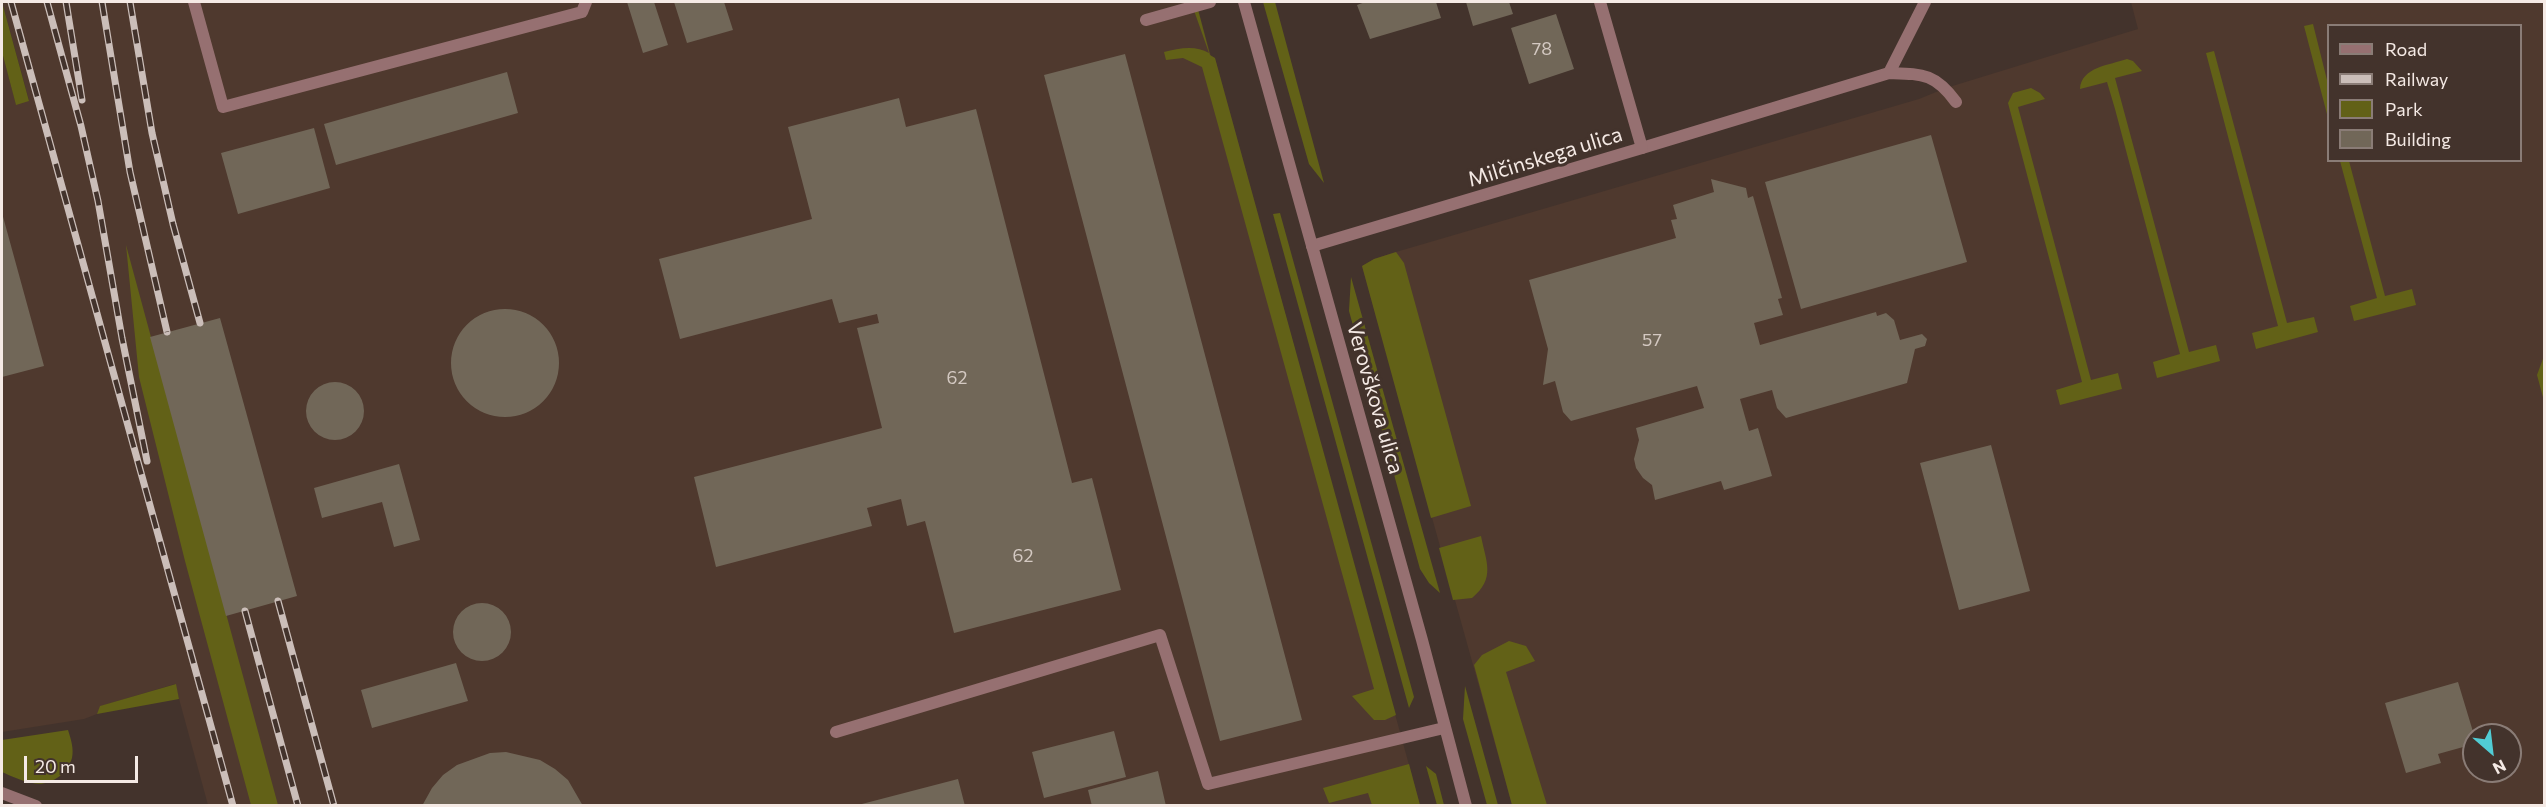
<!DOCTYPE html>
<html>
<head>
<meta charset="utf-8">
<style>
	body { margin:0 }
	#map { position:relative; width:2546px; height:807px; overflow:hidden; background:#43332c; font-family:Commissioner,sans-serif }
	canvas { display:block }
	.frame { position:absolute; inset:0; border:3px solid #f5eae5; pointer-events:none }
	.legend { position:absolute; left:2327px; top:24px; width:195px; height:138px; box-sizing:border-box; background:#43332c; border:2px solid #8a7c76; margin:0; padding:8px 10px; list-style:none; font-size:18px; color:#f5eae5 }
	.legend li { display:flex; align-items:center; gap:12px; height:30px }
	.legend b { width:30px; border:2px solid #8a7c76 }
	.north { position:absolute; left:2462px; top:723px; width:60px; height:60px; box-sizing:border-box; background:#43332c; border:2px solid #8a7c76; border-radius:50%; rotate:152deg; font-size:16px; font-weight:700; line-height:24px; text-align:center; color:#f5eae5 }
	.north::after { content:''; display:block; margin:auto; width:21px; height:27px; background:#51ccd4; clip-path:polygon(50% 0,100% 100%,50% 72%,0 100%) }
	.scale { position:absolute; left:24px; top:756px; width:114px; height:27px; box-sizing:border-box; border:3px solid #f5eae5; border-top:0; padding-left:8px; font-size:18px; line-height:21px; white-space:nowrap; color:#f5eae5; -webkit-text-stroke:4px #43332c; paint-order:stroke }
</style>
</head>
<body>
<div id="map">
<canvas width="2546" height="807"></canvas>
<div class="frame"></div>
<ul class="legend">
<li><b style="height:8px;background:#967071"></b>Road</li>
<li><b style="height:8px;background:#cbbeb9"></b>Railway</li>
<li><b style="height:16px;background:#626117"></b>Park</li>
<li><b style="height:16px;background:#716758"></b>Building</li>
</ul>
<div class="north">N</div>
<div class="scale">20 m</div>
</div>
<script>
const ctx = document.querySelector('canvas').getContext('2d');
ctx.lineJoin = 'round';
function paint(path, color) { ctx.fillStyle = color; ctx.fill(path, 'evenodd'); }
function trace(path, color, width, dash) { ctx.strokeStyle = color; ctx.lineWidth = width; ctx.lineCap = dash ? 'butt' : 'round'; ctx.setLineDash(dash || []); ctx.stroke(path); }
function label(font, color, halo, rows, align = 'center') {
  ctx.font = font + ' Commissioner,sans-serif'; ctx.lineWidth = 6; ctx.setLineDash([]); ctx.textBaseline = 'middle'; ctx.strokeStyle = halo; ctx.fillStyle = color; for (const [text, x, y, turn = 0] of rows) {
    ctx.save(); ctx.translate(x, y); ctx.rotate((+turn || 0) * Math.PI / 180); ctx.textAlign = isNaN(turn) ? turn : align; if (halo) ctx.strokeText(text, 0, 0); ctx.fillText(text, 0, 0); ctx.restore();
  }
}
paint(new Path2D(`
	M2 2H1196L1211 56 1215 58 1420 805H208L175 684 101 706 97 714 84 719 2 732V52L16 104 29 100Z
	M2131 2H2544V805H1512L1362 266 1374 259 1396 252 1919 99 1946 88 2138 29ZM2328 26H2520V160H2328ZM2474 735H2510V771H2474Z`), '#4f392e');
paint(new Path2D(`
	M2 2 29 101 16 105 2 52Z
	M1191 2H1196L1210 55 1215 58 1396 715 1385 720H1374L1352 696 1374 689 1202 67 1183 58 1166 60 1164 52C1179 48 1196 45 1209 53Z
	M1263 2H1275L1324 183 1309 164Z
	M2313 24 2328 84V118L2304 26Z
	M2214 51 2287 323 2314 317 2318 332 2256 349 2252 333 2278 326 2206 53Z
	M2127 59 2133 61 2142 71 2115 78 2189 352 2216 345 2220 361 2157 378 2153 362 2180 354 2115 109 2107 82 2080 89C2081 67 2110 65 2127 59Z
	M2031 88 2040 93 2045 99 2018 107 2091 380 2118 373 2122 389 2060 405 2056 390 2082 382 2008 103 2013 93Z
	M2340 161H2349L2385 296 2412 289 2416 305 2354 321 2350 306 2377 298Z
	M1280 213 1414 697 1409 708 1273 214Z
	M126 245 278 805H251L185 561 139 377Z
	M1396 252 1404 263 1471 506 1431 518 1362 266 1374 259Z
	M1351 277 1440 593 1429 583 1420 569 1349 311Z
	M2544 356V401L2537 375Z
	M1481 536C1486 562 1496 578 1472 598L1453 600 1439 548Z
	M1509 641 1526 646 1535 661 1506 672 1547 805H1512L1474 665 1482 655Z
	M176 684 179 699 97 714 100 706Z
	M1465 686 1498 805H1487L1463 719Z
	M68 730C71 739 74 749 72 758 67 775 49 787 32 783 22 781 11 776 2 772V740Z
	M1409 764 1420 805H1372L1368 793 1329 803 1323 788Z
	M1426 766 1436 774 1444 805H1437Z`), '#626117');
paint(new Path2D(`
	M627 2H654L668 45 643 53Z
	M674 2H724L733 30 687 43Z
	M1365 2H1436L1441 18 1370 39 1357 5Z
	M1466 2H1509L1513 14 1473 26Z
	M1556 14 1574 69 1529 84 1511 28Z
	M1125 54 1302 720 1220 741 1044 75Z
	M507 72 518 113 336 165 324 124Z
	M899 98 906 127 976 109 1072 483 1092 478 1121 590 954 633 925 521 907 526 901 499 867 508 872 526 716 567 694 477 882 428 857 328 879 323 877 314 839 323 832 299 680 339 659 259 812 219 788 127Z
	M314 128 330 188 238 214 221 153Z
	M1931 135 1967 262 1801 309 1765 182Z
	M1711 179 1746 188 1748 198 1753 196 1782 298 1778 299 1783 315 1754 323 1760 345 1876 312 1877 316 1886 313 1894 320 1900 340 1922 334 1927 339 1925 346 1915 349 1907 383 1786 418 1777 408 1772 390 1740 399 1749 431 1758 428 1772 476 1724 490 1721 481 1655 500 1652 485 1643 478 1636 468 1634 459 1639 440 1636 428 1704 408 1697 386 1571 421 1563 412 1555 381 1543 385 1548 349 1529 280 1676 238 1671 220 1677 219 1673 205 1714 192Z
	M2 213 44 366 2 377Z
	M451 363a54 54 0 1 1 108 0a54 54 0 1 1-108 0Z
	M220 318 297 596 226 616 150 337Z
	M306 411a29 29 0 1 1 58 0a29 29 0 1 1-58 0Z
	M1991 445 2030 591 1959 610 1920 463Z
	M399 464 420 540 394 547 382 502 322 518 314 488Z
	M453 632a29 29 0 1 1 58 0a29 29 0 1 1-58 0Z
	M456 663 468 701 372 728 361 690Z
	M2458 682 2474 735V744L2438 754 2441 763 2406 773 2385 703Z
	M1114 731 1126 777 1044 798 1032 752Z
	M506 752 540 760 555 769 568 780 583 806H422L432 788 443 775 457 765 490 753Z
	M1158 771 1166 806H1092L1088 790Z
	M958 779 965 806H858V805Z`), '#716758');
trace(new Path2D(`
	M194 2 223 107 582 12 586 2
	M1146 20 1210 2
	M1889 73 1925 2
	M1642 148 1889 73C1922 74 1935 73 1956 102
	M836 732 1160 635 1208 784 1444 728`), '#967071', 12);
trace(new Path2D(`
	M1312 246 1642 148 1600 2
	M2 793 36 806`), '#967071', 12);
trace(new Path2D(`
	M1244 2 1422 640 1466 806`), '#967071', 12);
const rail = new Path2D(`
	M11 2 233 806
	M47 2 81 126 98 201 122 338 147 461
	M66 2 82 100
	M102 2 130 172 167 332
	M130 2 152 133 173 224 200 323
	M278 601 334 806
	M245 611 298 806`);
trace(rail, '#cbbeb9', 7);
trace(rail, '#43332c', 4.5, [14]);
label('18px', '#d4c9c2', null, [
	["78",1542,49],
	["57",1652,340],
	["62",957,378],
	["62",1023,556]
]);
label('21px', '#f5eae5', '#43332c', [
	["Milčinskega ulica",1545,157,-17],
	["Verovškova ulica",1375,398,74]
]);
</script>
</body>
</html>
